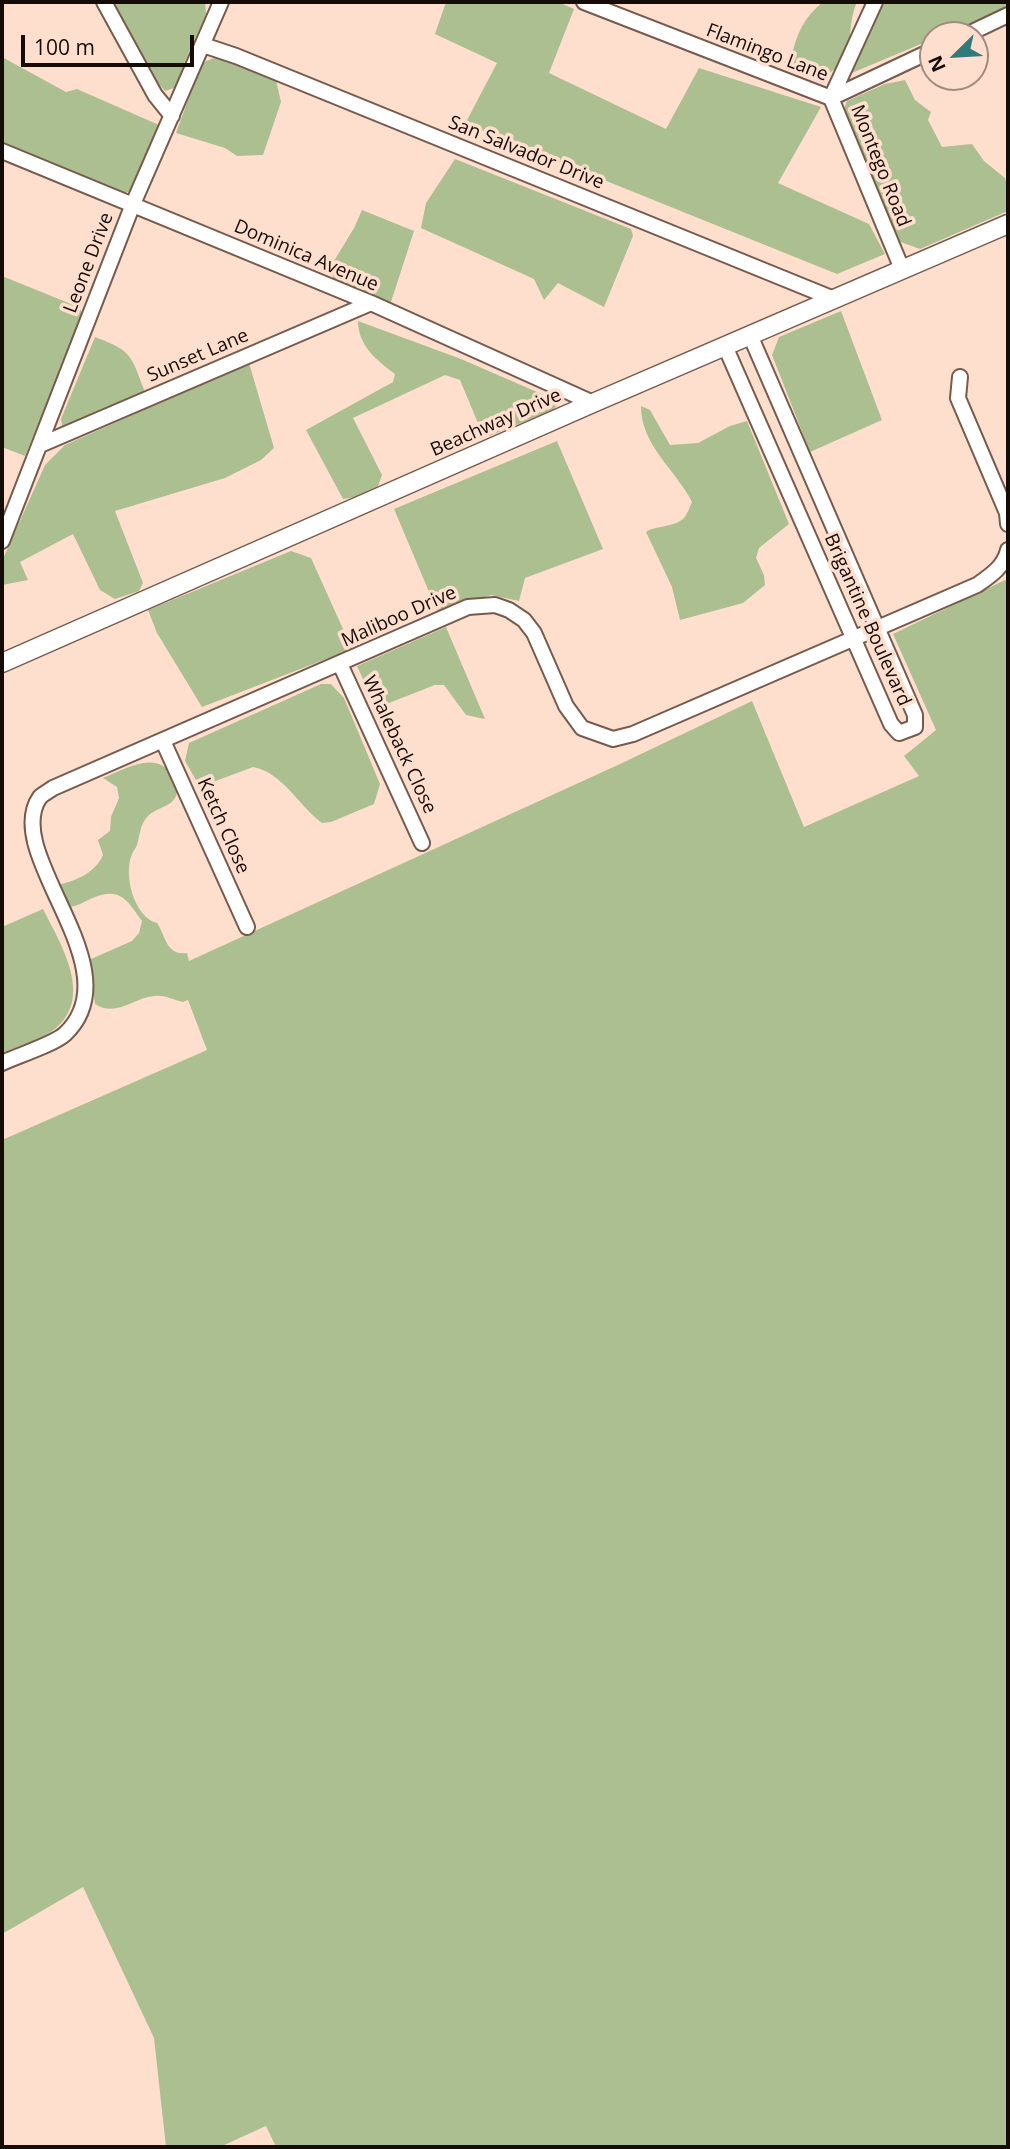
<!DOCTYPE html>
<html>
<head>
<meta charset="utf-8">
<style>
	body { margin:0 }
	#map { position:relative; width:1010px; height:2149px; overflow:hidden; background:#fedfce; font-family:"Open Sans",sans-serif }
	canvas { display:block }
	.frame { position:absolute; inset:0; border:4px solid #160c07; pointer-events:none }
	.north { position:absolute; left:919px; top:21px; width:70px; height:70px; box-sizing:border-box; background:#fedfce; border:2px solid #a18b7e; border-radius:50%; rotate:246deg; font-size:19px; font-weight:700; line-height:28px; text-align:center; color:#160c07 }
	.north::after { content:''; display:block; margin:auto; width:24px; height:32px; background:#307a7c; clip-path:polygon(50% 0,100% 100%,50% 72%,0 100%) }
	.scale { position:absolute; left:21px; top:35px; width:173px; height:32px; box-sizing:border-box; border:4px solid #160c07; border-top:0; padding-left:9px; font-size:21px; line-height:24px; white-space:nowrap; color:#160c07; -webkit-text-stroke:5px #fedfce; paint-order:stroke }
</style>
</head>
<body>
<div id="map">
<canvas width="1010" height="2149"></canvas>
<div class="frame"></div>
<div class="north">N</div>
<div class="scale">100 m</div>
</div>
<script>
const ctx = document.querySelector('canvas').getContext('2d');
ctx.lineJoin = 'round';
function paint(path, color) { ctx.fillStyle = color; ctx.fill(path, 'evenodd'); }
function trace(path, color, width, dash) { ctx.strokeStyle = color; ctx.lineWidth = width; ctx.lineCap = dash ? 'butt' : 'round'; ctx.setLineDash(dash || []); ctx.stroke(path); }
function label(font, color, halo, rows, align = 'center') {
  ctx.font = font + ' "Open Sans",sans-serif'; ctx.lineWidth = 7; ctx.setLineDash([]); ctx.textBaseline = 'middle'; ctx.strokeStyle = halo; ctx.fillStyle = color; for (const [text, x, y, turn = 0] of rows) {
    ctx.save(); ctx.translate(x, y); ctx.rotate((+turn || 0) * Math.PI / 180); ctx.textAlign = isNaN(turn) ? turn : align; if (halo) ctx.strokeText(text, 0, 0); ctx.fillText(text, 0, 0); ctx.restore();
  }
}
paint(new Path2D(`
	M110 2H205L206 14 185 61 179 80 174 88 165 91 156 81Z
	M446 2H558L574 9 549 73 666 129 699 68 821 107 778 183 869 224 885 254 837 274 465 124 497 63 435 34Z
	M823 2H857C842 38 863 59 819 78L792 69 784 62 792 56C796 34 805 16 823 2Z
	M885 2H1008V7L942 35H933V39L847 75Z
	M2 57 66 92 77 89 159 125 135 190 124 193 2 145Z
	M214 58 226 59 276 80 281 102 263 155 237 156 225 148 176 133 200 67 206 61Z
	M905 80 915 100 931 112 928 120 942 147 972 144 984 161 1005 178 1008 189V211L920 249 898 241 842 114 847 101 885 84Z
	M455 159 631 229 633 236 604 307 558 283 544 300 534 279 421 228 426 203Z
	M362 210 414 231 390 305 334 283 331 266 354 228Z
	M2 276 81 308V318L25 456 2 447Z
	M841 311 882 420 810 452 772 355 779 337Z
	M358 321 461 359 560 402 553 410 489 436 480 428 460 380 445 375 353 418 382 475 378 486 356 497 343 499 306 430 393 382 395 374C376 360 358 345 358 321Z
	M95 337C133 351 131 356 145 392L63 431 61 419Z
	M249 363 274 448 261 460 225 478 115 511 143 583 139 591 115 599 100 590 73 534 20 562 28 580 2 585V561L45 465 65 445Z
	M641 406 650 410 670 445 698 443 730 426 747 421 789 524 759 548 756 558 764 575 765 585 743 603 680 620 672 587 646 532C656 525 673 528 684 518 687 515 690 506 692 502 676 470 641 446 641 406Z
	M557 441 603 549 525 578 519 601 491 595 438 613 394 509Z
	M291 551 311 558 352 649 202 707 157 633 148 610Z
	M1005 580 1008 583V2147H276L266 2126 220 2147H166L154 2038 83 1887 2 1934V1140L207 1050 188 1000 183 1002C173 1000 166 995 155 996 134 997 116 1018 95 1004L91 974 86 964 91 959 132 941 139 933 142 921C126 898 119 886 90 899 82 903 78 906 68 907L58 885C77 880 94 874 103 855L98 840 110 831 111 817 119 798 117 787 103 778C125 769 158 748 174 778 177 784 179 792 175 798 170 807 156 808 149 815 140 823 140 835 137 845 136 848 133 851 132 854 123 875 134 917 157 923 166 936 166 956 187 953L189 961 620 764 752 701 804 827 919 776 904 756 936 730 893 634Z
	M446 627 485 719 466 715 444 685H435L376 708 357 666Z
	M321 684H331L344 698 380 784 374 804 331 822 322 823C299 806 282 772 253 767L200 787 185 761 189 743Z
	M43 909C60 943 94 996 56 1028 41 1040 19 1046 2 1053V927Z`), '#acbf90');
const minor = new Path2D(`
	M104 2 155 95 172 116
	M584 2 831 98 933 50
	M875 2 831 98 902 269
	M966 35 1008 15
	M203 45 236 56 834 299
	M2 151 371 303 593 403
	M725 346 891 724 899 733 915 727V715L750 335
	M960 377 958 398 1007 513 1008 524
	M40 445 371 303
	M2 541 133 204 221 2
	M340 664 422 843
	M163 741 247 927
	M2 1063C17 1056 54 1044 65 1034 135 968 0 854 40 797 43 794 49 791 53 788L468 607 495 605 509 610 524 620 534 633 566 706 582 728 613 739 633 734 977 585C990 576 1004 567 1008 550`);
const tertiary = new Path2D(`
	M2 663 593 403 1008 224`);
trace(minor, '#765b4d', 18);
trace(tertiary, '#765b4d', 21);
trace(minor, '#fff', 14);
trace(tertiary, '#fff', 18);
label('19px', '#160c07', '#fedfce', [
	["Flamingo Lane",767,53,21],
	["San Salvador Drive",526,153,22],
	["Montego Road",880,166,68],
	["Dominica Avenue",306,256,23],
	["Leone Drive",89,263,-69],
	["Sunset Lane",198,356,-23],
	["Beachway Drive",496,423,-24],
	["Maliboo Drive",399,617,-24],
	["Brigantine Boulevard",867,620,66],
	["Whaleback Close",399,745,65],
	["Ketch Close",223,826,66]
]);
</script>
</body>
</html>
